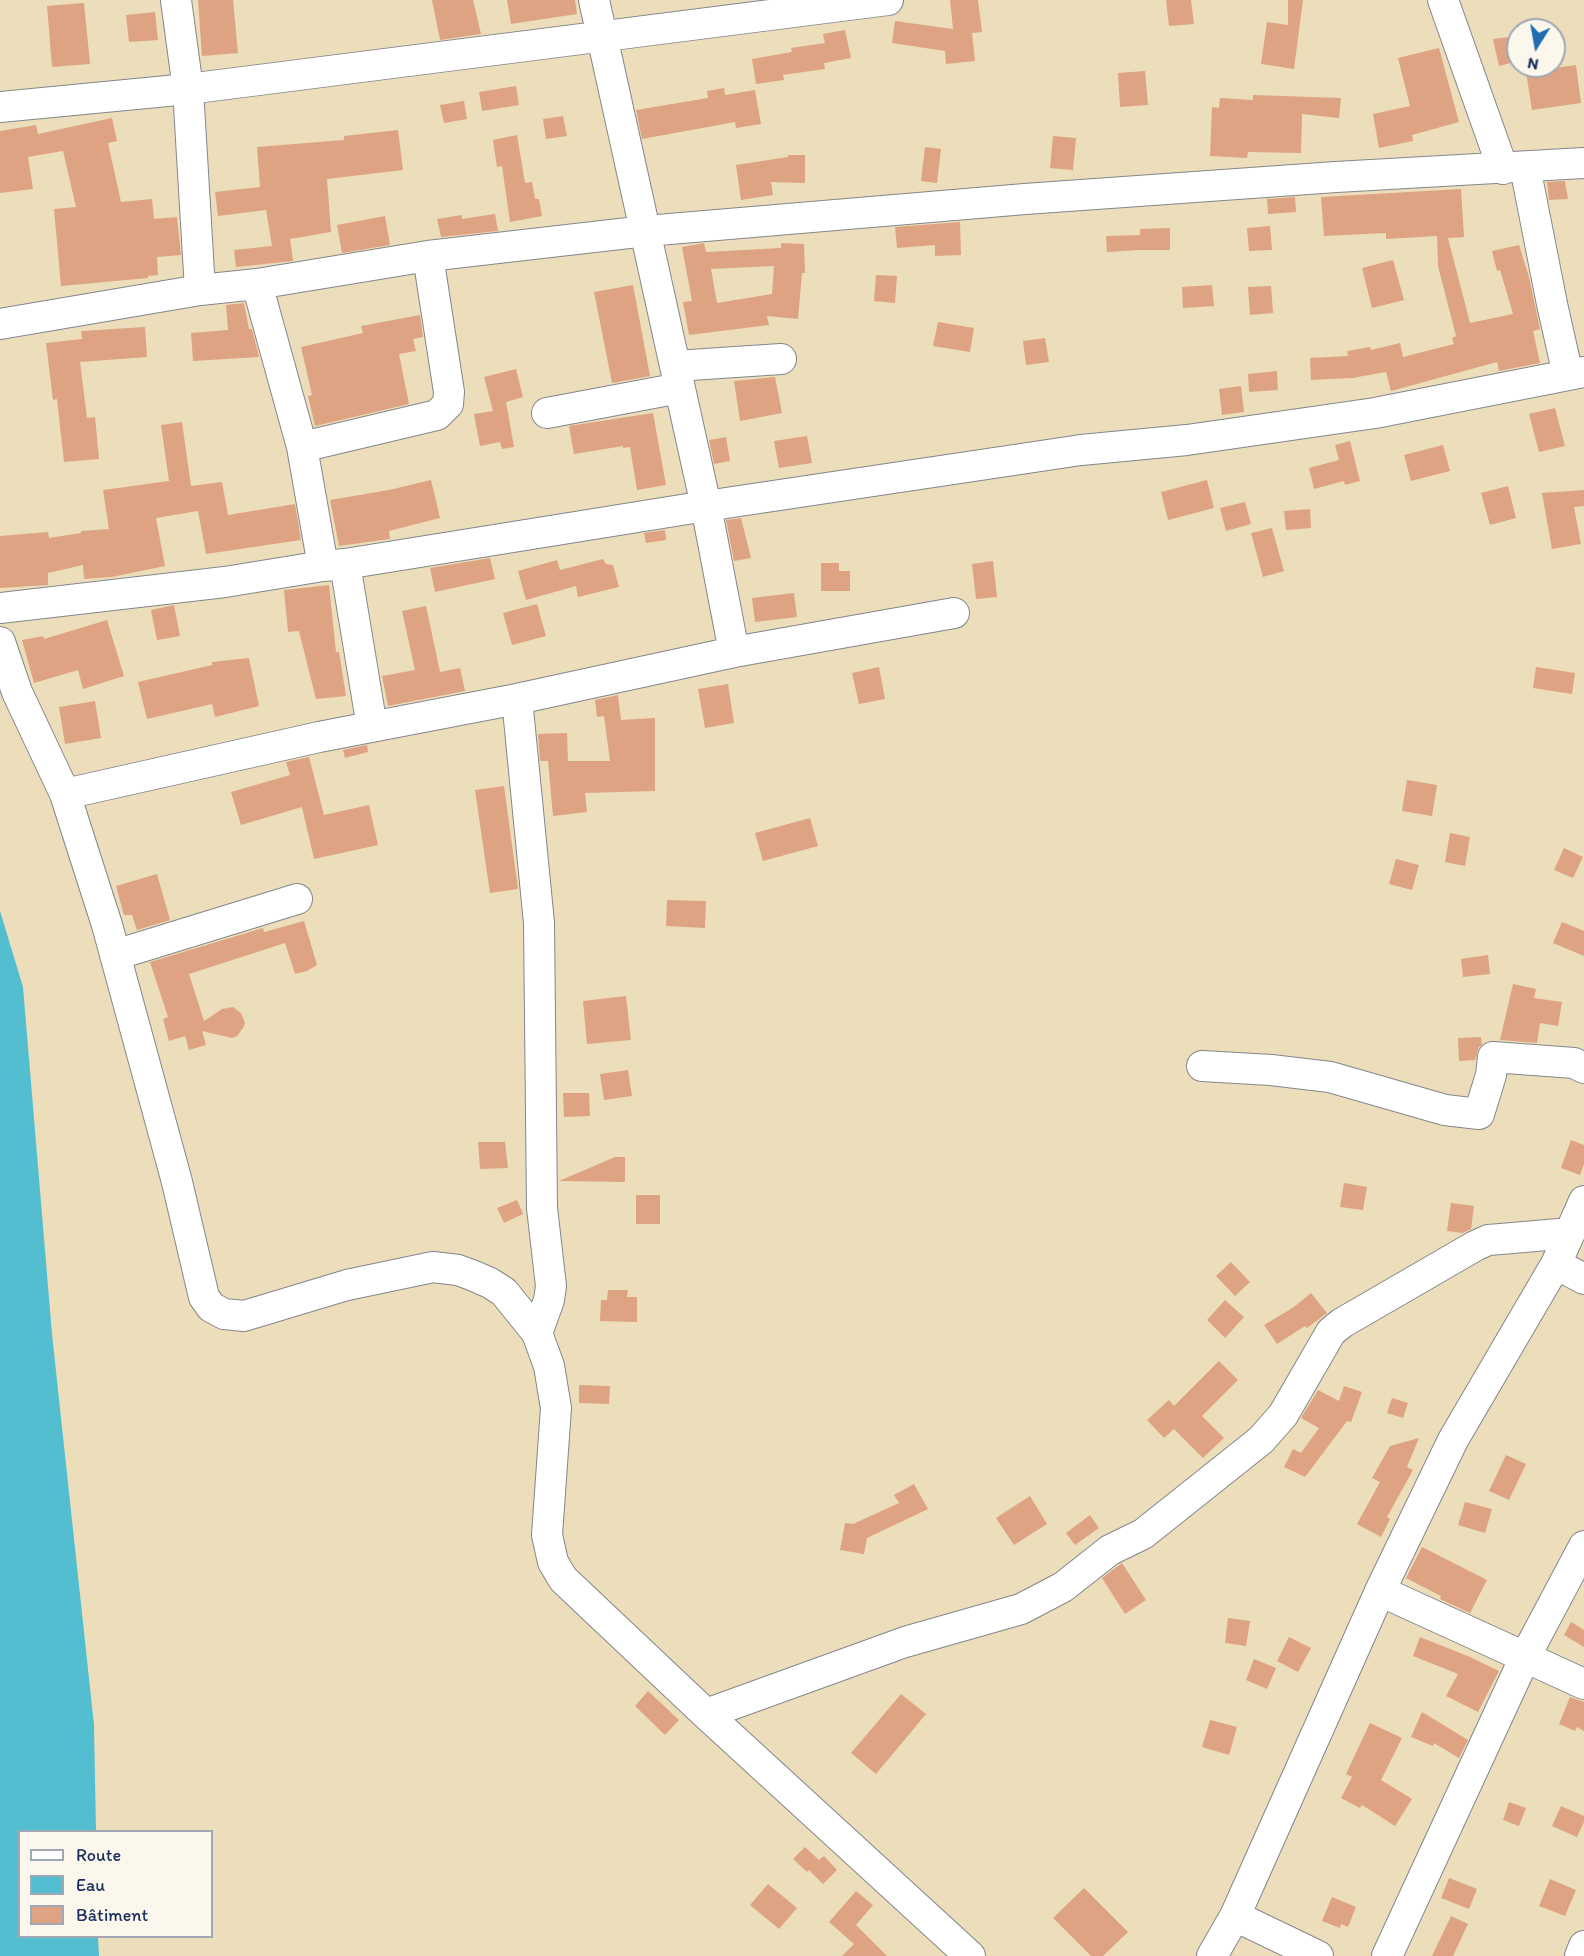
<!DOCTYPE html>
<html>
<head>
<meta charset="utf-8">
<style>
	body { margin:0 }
	#map { position:relative; width:1584px; height:1956px; overflow:hidden; background:#ecdeba; font-family:Itim,sans-serif }
	canvas { display:block }
	.legend { position:absolute; left:18px; top:1830px; width:195px; height:108px; box-sizing:border-box; background:#fbf7ec; border:2px solid #a1a7b3; margin:0; padding:8px 10px; list-style:none; font-size:18px; color:#1b2f5e }
	.legend li { display:flex; align-items:center; gap:12px; height:30px }
	.legend b { width:30px; border:2px solid #a1a7b3 }
	.north { position:absolute; left:1506px; top:18px; width:60px; height:60px; box-sizing:border-box; background:#fbf7ec; border:2px solid #a1a7b3; border-radius:50%; rotate:191deg; font-size:16px; font-weight:700; line-height:24px; text-align:center; color:#1b2f5e }
	.north::after { content:''; display:block; margin:auto; width:21px; height:27px; background:#1f6fb2; clip-path:polygon(50% 0,100% 100%,50% 72%,0 100%) }
</style>
</head>
<body>
<div id="map">
<canvas width="1584" height="1956"></canvas>
<ul class="legend">
<li><b style="height:8px;background:#fff"></b>Route</li>
<li><b style="height:16px;background:#53bed0"></b>Eau</li>
<li><b style="height:16px;background:#dea382"></b>Bâtiment</li>
</ul>
<div class="north">N</div>
</div>
<script>
const ctx = document.querySelector('canvas').getContext('2d');
ctx.lineJoin = 'round';
function paint(path, color) { ctx.fillStyle = color; ctx.fill(path, 'evenodd'); }
function trace(path, color, width, dash) { ctx.strokeStyle = color; ctx.lineWidth = width; ctx.lineCap = dash ? 'butt' : 'round'; ctx.setLineDash(dash || []); ctx.stroke(path); }
paint(new Path2D(`
	M0 911 23 987 52 1334 94 1725 96 1831 20 1832V1936L98 1937 99 1956H0Z`), '#53bed0');
paint(new Path2D(`
	M198 0H233L238 53 202 56Z
	M432 0H473L481 34 440 40Z
	M507 0H575L577 14 511 24Z
	M950 0H978L982 32 972 33 975 61 946 64 945 51 892 43 895 21 953 29Z
	M1166 0H1191L1194 24 1169 26Z
	M1288 0H1303L1294 69 1261 64 1267 22 1288 25Z
	M84 3 90 64 52 67 47 6Z
	M155 12 158 40 129 42 126 15Z
	M845 30 851 58 824 63 825 69 783 75 784 80 756 84 752 59 792 52 791 48 825 43 823 34Z
	M1518 36V61L1499 66 1493 39Z
	M1439 48 1459 122 1412 135 1413 141 1379 148 1373 114 1410 106 1398 58Z
	M1576 65 1581 103 1532 110 1526 72Z
	M1145 71 1148 105 1120 107 1118 73Z
	M516 86 519 105 482 111 479 92Z
	M724 88 725 95 755 90 761 124 736 128 735 122 642 139 636 110 708 98 707 91Z
	M1253 95 1341 98 1339 118 1302 114 1301 153 1248 152 1247 158 1210 156 1212 107 1219 108 1220 98 1253 100Z
	M464 101 467 119 444 123 440 105Z
	M563 116 567 136 546 139 543 119Z
	M112 118 117 141 108 143 121 202 152 199 154 219 177 217 181 255 157 257 158 275 148 276V278L61 286 54 209 76 207 63 151 28 157 33 189 0 193V131L36 125 38 134Z
	M398 130 403 170 327 179 331 232 290 239 293 261 236 267 234 250 272 246 266 210 218 216 215 192 260 187 257 147 344 140V136Z
	M517 135 525 183 532 182 535 199H539L542 216 510 222 502 166 497 167 493 140Z
	M1053 136 1076 138 1073 170 1050 168Z
	M925 147 941 149 937 183 921 181Z
	M788 155H805V183L771 182 773 195 741 200 736 165 788 157Z
	M1565 181 1568 199 1549 200 1547 182Z
	M1461 189 1464 237 1448 238 1470 323 1513 314 1500 270 1497 271 1492 251 1519 245 1529 277 1540 329 1533 331 1540 363 1499 371 1497 362 1391 391 1386 372 1352 378 1311 380 1310 358 1348 356 1347 351 1370 347 1371 350 1400 343 1403 357 1454 344 1452 338 1456 336 1438 266 1437 236 1386 239V233L1324 236 1321 197Z
	M1295 197 1296 212 1268 214 1267 199Z
	M495 214 498 231 441 237 437 219 462 215V219Z
	M385 216 390 245 342 253 337 225Z
	M960 222 961 255 935 256V245L897 248 895 227Z
	M1270 226 1272 250 1249 251 1247 228Z
	M1170 228V250H1140L1107 252 1106 236 1140 235V229Z
	M704 243 706 252 781 248V243L804 244 805 273H802L798 319 767 316 769 325 689 335 683 302 692 301 682 247ZM774 266 772 294 717 303 711 269Z
	M1393 260 1404 300 1372 308 1362 268Z
	M876 275 897 276 895 303 874 301Z
	M633 285 650 376 612 383 594 292Z
	M1212 285 1214 306 1183 308 1182 287Z
	M1271 286 1273 313 1250 315 1248 287Z
	M244 303 249 329H252L259 357 193 361 191 333 228 330 226 305Z
	M420 315 423 337 413 339 416 351 399 354 409 404 315 426 308 396 312 395 301 347 363 333 361 326Z
	M938 322 974 328 970 352 933 346Z
	M145 327 147 357 80 362 87 418 95 417 99 459 64 462 57 399 53 400 46 343 82 339 81 331Z
	M1045 338 1049 362 1026 365 1023 341Z
	M516 369 523 397 506 402 514 447 502 449 500 442 480 446 474 414 493 411 484 377Z
	M1277 371 1278 390 1249 392 1248 374Z
	M775 377 782 413 740 421 734 381Z
	M1241 386 1244 412 1222 415 1219 389Z
	M1555 408 1565 446 1539 452 1529 414Z
	M653 413 666 485 637 490 630 447 623 448V446L574 454 569 426Z
	M182 422 191 486 222 482 228 515 295 504 301 540 206 554 198 511 156 518 165 566 112 577 84 579 83 565 48 573V585L0 588V536L48 532 49 538 81 533V531L109 529 103 490 169 481 161 425Z
	M807 436 812 463 779 468 774 441Z
	M726 437 730 461 714 464 709 440Z
	M1350 441 1360 481 1345 485 1344 481 1314 489 1309 468 1339 460 1335 445Z
	M1443 445 1450 471 1411 481 1404 455Z
	M431 480 440 518 389 531 390 539 339 546 330 500 389 490Z
	M1207 480 1214 508 1168 520 1161 492Z
	M1508 486 1516 518 1490 525 1481 493Z
	M1584 490V506L1574 507 1581 544 1552 549 1542 493Z
	M1245 502 1251 524 1226 531 1220 508Z
	M1310 509 1311 528 1286 530 1284 511Z
	M741 518 751 558 734 561 726 520Z
	M1272 528 1284 571 1263 577 1251 533Z
	M665 530 666 540 646 543 644 533Z
	M490 558 495 579 435 592 430 568Z
	M603 559 606 564 613 565 619 587 578 597 576 586 526 600 518 571 557 560 560 570Z
	M993 561 997 597 976 599 972 564Z
	M821 563H839V571H850V591H821Z
	M329 585 336 652H339L346 696 316 699 299 631 288 632 284 590Z
	M794 593 797 617 755 622 752 598Z
	M537 604 546 636 512 645 503 613Z
	M174 605 180 636 157 640 151 610Z
	M426 606 440 672 460 668 465 691 388 706 382 676 415 670 402 611Z
	M107 620 124 676 83 689 78 670 34 683 22 640 43 636 44 639Z
	M249 658 259 706 215 717 212 704 147 719 138 682 212 665V662Z
	M879 667 885 699 859 704 852 673Z
	M1536 667 1575 673 1572 694 1533 688Z
	M728 684 734 723 705 728 698 689Z
	M618 695 621 720 655 718V791L585 793 587 812 553 816 548 761H540L538 734 567 733 568 761H610L604 716 597 717 595 700Z
	M95 701 101 738 65 744 59 707Z
	M367 745 368 752 345 758 343 750Z
	M309 757 324 815 369 805 378 845 314 859 302 807 241 825 231 792 290 775 286 762Z
	M1407 780 1437 785 1432 816 1402 811Z
	M504 786 518 889 490 893 475 790Z
	M810 818 818 846 763 861 755 833Z
	M1450 833 1470 837 1465 866 1445 862Z
	M1564 848 1583 857 1573 878 1554 870Z
	M1396 859 1419 865 1412 890 1389 884Z
	M157 874 170 920 137 930 132 915H124L116 886Z
	M667 900 706 901 705 928 666 926Z
	M304 921 317 965 307 971 295 974 285 943 189 974 204 1021 222 1009 233 1007 241 1013 245 1023 243 1028 237 1036 232 1038 202 1031 206 1045 189 1050 185 1036 169 1041 163 1019 168 1017 150 962 263 928 264 932Z
	M1562 922 1584 931V956L1553 943Z
	M1488 955 1490 974 1463 977 1461 959Z
	M1513 984 1536 989 1534 998 1562 1002 1558 1026 1540 1023 1537 1043 1500 1040Z
	M626 996 631 1040 587 1044 583 1001Z
	M1481 1037 1482 1045 1479 1047 1475 1060 1459 1061 1458 1038Z
	M628 1070 632 1096 604 1100 600 1074Z
	M563 1093H589L590 1116 564 1117Z
	M1571 1140 1584 1145V1164L1580 1175 1561 1168Z
	M478 1142H505L508 1168 480 1169Z
	M615 1157H625V1182L559 1181Z
	M1344 1183 1367 1187 1363 1210 1340 1207Z
	M636 1195H660V1224H636Z
	M517 1200 523 1214 504 1223 497 1208Z
	M1451 1203 1474 1206 1471 1229 1463 1233 1447 1231Z
	M1231 1262 1250 1282 1235 1296 1216 1276Z
	M608 1290H628L627 1297H637V1322L600 1321 601 1300H607Z
	M1311 1293 1327 1313 1307 1328 1305 1326 1277 1344 1264 1325 1294 1307Z
	M1225 1300 1244 1317 1225 1338 1207 1320Z
	M1219 1361 1238 1380 1202 1416 1224 1438 1203 1458 1174 1429 1164 1438 1147 1420 1169 1400 1174 1406Z
	M579 1385 610 1386 609 1404 579 1403Z
	M1344 1386 1362 1392 1351 1422 1347 1421 1305 1477 1284 1467 1293 1449 1301 1453 1319 1428 1301 1418 1318 1390 1339 1401Z
	M1392 1398 1408 1403 1403 1418 1387 1413Z
	M1419 1438 1407 1467 1413 1470 1387 1517 1390 1519 1381 1537 1357 1524 1380 1482 1372 1478 1390 1446Z
	M1506 1455 1526 1464 1509 1500 1489 1491Z
	M914 1484 928 1509 867 1538 864 1554 840 1550 845 1523 853 1524 899 1503 894 1495Z
	M1030 1496 1047 1524 1014 1545 996 1518Z
	M1465 1502 1492 1509 1485 1533 1458 1525Z
	M1090 1515 1099 1528 1075 1545 1066 1533Z
	M1422 1547 1487 1580 1470 1613 1440 1599 1441 1596 1406 1578Z
	M1122 1563 1146 1600 1125 1614 1102 1578Z
	M1228 1618 1250 1621 1246 1646 1225 1643Z
	M1571 1622 1584 1630V1647L1564 1635Z
	M1289 1637 1311 1648 1298 1672 1277 1661Z
	M1420 1637 1470 1657 1499 1671 1478 1712 1446 1696 1458 1674 1413 1656Z
	M1254 1659 1276 1668 1267 1689 1246 1680Z
	M648 1691 679 1720 665 1735 635 1706Z
	M901 1694 926 1714 876 1774 851 1753Z
	M1570 1697 1584 1702V1731L1577 1727 1575 1731 1559 1724Z
	M1422 1712 1468 1740 1459 1758 1434 1743 1433 1746 1411 1737Z
	M1210 1720 1237 1727 1229 1755 1202 1747Z
	M1370 1723 1402 1738 1381 1780 1412 1799 1395 1826 1362 1805 1360 1808 1341 1798 1352 1777 1346 1774Z
	M1509 1802 1526 1808 1519 1826 1503 1820Z
	M1561 1806 1584 1816V1822L1577 1837 1552 1826Z
	M805 1847 819 1860 824 1856 837 1870 823 1884 809 1870 807 1872 793 1859Z
	M1449 1878 1477 1889 1469 1909 1441 1898Z
	M1550 1879 1576 1890 1565 1916 1539 1906Z
	M768 1884 797 1908 779 1929 750 1905Z
	M1084 1888 1128 1932 1103 1956H1091L1053 1918Z
	M856 1891 873 1905 856 1925 887 1956H842L854 1944 829 1922Z
	M1332 1897 1356 1907 1348 1927 1341 1924 1340 1928 1322 1921Z
	M1451 1916 1468 1924 1453 1956H1432Z`), '#dea382');
const minor = new Path2D(`
	M176 0 188 89 200 290
	M594 0 706 506 734 652
	M1443 0 1503 169
	M0 107 188 89 888 0
	M1525 167 1552 304 1568 375
	M257 284 302 447 323 566
	M0 324 200 290 257 284 428 256 646 231 1025 199 1336 177 1584 163
	M675 366 781 359
	M547 413 680 388
	M302 447 437 415 448 404 449 392 428 256
	M345 564 372 727
	M0 608 225 582 323 566 345 564 706 506 1081 450 1187 440 1375 413 1584 372
	M0 642 17 692 65 794 107 925 177 1182 204 1297 211 1307 224 1314 244 1316 347 1285 433 1267 458 1270 474 1276 490 1283 504 1292 537 1333 549 1366 556 1408 547 1535 553 1562 563 1579 706 1714 970 1956
	M517 699 539 923 542 1208 551 1286 549 1300 537 1333
	M65 794 319 737 517 699 734 652 954 613
	M115 955 297 899
	M1202 1066 1271 1070 1330 1077 1445 1110 1479 1114 1491 1075 1493 1057 1574 1063 1584 1068
	M1556 1264 1584 1279
	M1380 1591 1584 1684
	M706 1714 905 1642 1021 1609 1063 1587 1110 1550 1143 1534 1261 1440 1283 1415 1331 1332 1342 1323 1475 1246 1488 1240 1501 1239 1570 1233
	M1235 1916 1318 1956
	M1212 1956 1235 1916 1380 1591 1453 1440 1556 1264 1584 1201
	M1387 1956 1525 1657 1584 1546
	M1580 1956 1584 1946`);
trace(minor, '#84868c', 32);
trace(minor, '#fff', 30);
</script>
</body>
</html>
